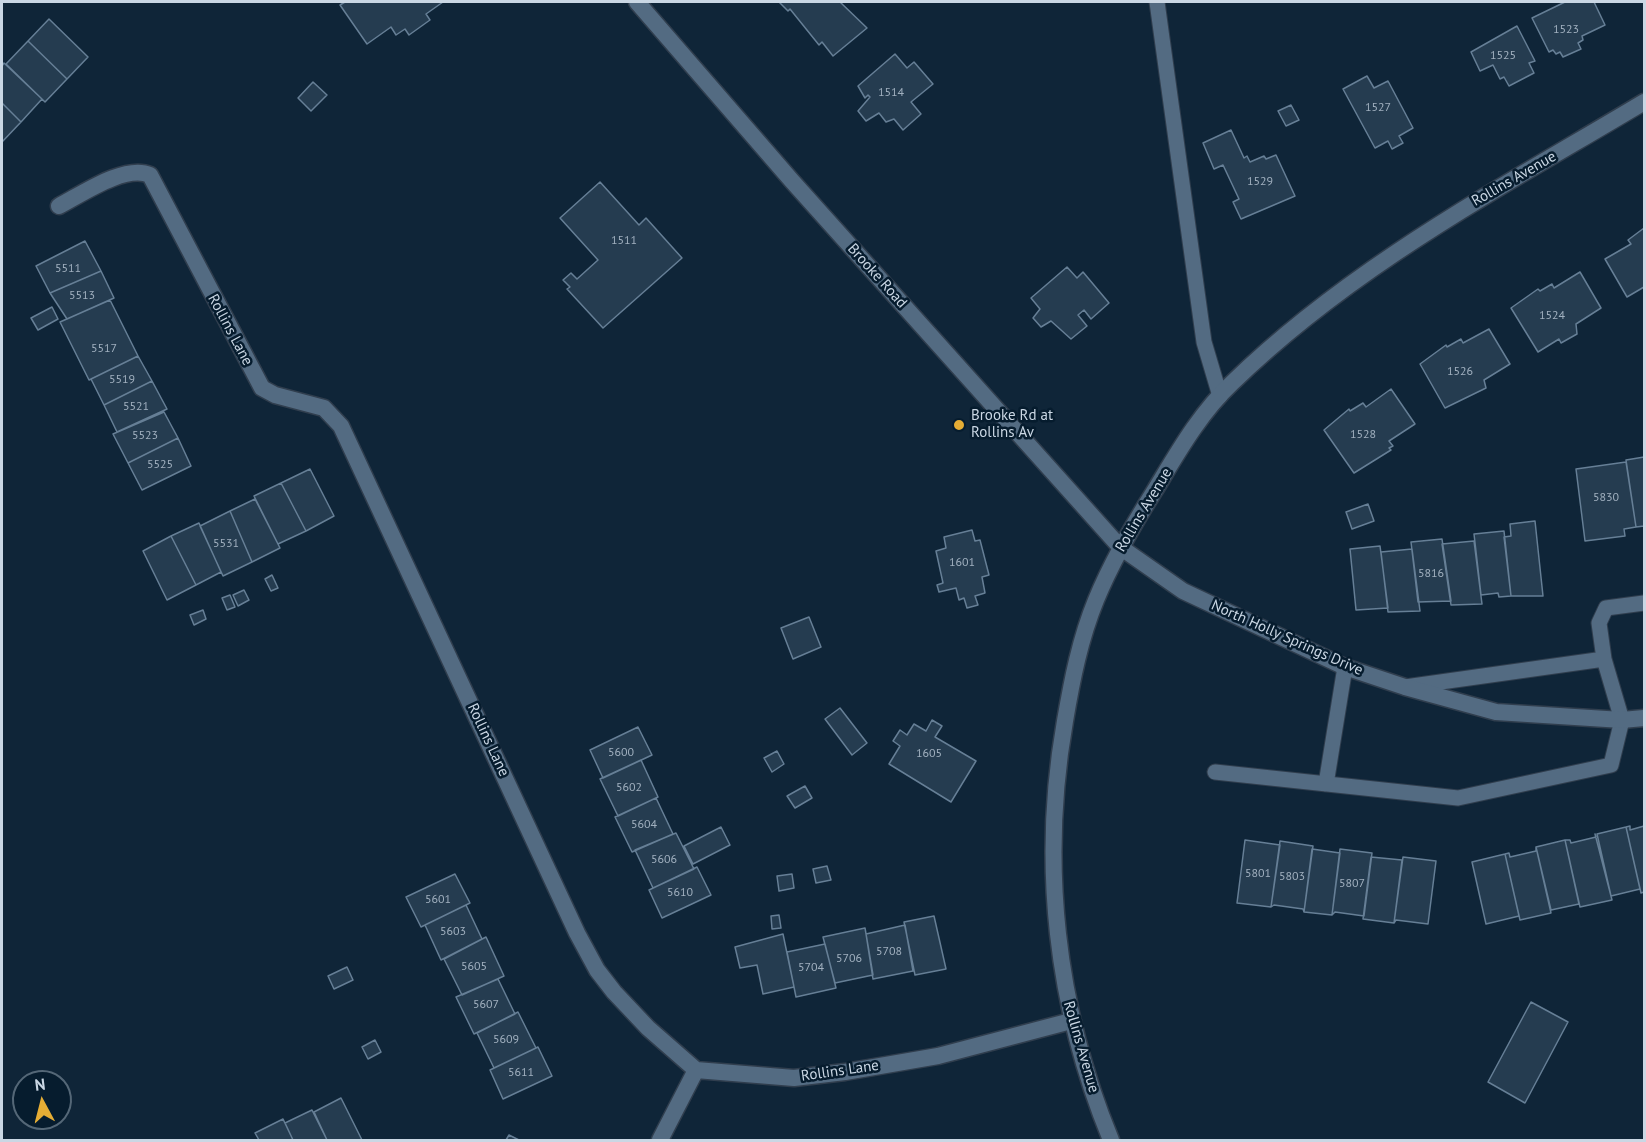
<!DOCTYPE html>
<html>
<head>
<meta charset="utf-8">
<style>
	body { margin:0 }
	#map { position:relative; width:1646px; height:1142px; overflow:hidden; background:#0f2538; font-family:"PT Sans",sans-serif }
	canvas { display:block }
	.frame { position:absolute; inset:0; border:3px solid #cad7e4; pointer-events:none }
	.north { position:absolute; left:12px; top:1070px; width:60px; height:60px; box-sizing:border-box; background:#061c2e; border:2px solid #546777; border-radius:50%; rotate:353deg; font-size:16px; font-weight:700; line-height:24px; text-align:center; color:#cad7e4 }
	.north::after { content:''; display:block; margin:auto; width:21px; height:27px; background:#e5ad35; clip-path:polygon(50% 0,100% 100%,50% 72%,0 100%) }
</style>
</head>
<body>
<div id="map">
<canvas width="1646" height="1142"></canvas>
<div class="frame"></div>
<div class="north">N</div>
</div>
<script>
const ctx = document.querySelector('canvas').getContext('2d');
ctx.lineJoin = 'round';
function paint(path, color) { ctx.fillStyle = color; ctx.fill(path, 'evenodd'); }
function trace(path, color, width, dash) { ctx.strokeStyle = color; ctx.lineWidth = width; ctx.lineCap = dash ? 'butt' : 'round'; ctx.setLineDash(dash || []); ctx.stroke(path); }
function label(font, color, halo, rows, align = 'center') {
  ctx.font = font + ' "PT Sans",sans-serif'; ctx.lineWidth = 5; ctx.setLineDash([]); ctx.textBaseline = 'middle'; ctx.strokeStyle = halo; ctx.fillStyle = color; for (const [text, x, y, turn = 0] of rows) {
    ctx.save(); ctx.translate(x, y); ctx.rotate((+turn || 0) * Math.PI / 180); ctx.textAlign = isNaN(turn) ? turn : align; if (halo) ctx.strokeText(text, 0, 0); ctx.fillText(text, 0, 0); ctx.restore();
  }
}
const building = new Path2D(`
	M345 2H443L426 14 430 20 409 35 405 29 396 35 391 27 367 44 340 5Z
	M779 2H840L867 28 833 56 822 42 819 45 790 9 788 11Z
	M1565 2H1594L1605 25 1582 36 1583 40 1578 43 1581 49 1563 57 1560 52 1556 54 1553 50 1549 52 1532 18Z
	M49 19 88 57 67 79 28 41Z
	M1517 26 1535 61 1529 63 1534 73 1509 86 1504 77 1500 79 1493 65 1480 71 1471 52Z
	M28 41 67 79 45 102 6 64Z
	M895 54 907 68 914 62 933 84 911 102 921 114 903 130 894 119 886 122 879 113 866 121 858 111 870 97 868 95 865 98 858 86Z
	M4 63 42 99 21 122 2 103V66Z
	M1367 76 1374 88 1388 81 1413 128 1399 136 1403 143 1392 149 1388 141 1375 148 1343 89Z
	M313 82 327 95 311 111 298 98Z
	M2 103 21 122 2 142Z
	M1291 105 1299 120 1286 126 1278 111Z
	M1231 130 1244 158 1247 156 1250 162 1264 156 1266 159 1276 155 1295 196 1241 219 1233 202 1239 199 1223 165 1214 169 1203 143Z
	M600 182 639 225 646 218 682 258 603 328 567 289 570 287 563 280 571 273 577 279 598 260 560 218Z
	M1644 228V287L1627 297 1605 259 1631 244 1628 240Z
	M85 241 101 271 50 293 36 266Z
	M1067 267 1077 278 1083 272 1109 303 1091 319 1084 310 1078 315 1087 326 1071 339 1051 321 1041 327 1033 318 1040 309 1031 298Z
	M101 271 114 298 67 319 50 293Z
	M1580 272 1601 308 1576 324 1577 334 1561 343 1559 339 1538 352 1511 308 1538 289 1540 291 1552 284 1554 288Z
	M110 300 138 356 89 380 60 322Z
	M52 307 58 319 38 330 31 318Z
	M1489 329 1510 364 1484 380 1486 388 1445 408 1420 364 1446 345 1447 347 1461 339 1463 343Z
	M138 356 152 381 104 405 91 379Z
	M152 381 167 409 117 432 104 405Z
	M1391 389 1415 424 1389 441 1393 446 1389 448 1391 450 1354 473 1324 430 1349 409 1350 411 1363 403 1366 407Z
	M164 412 178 438 128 463 113 434Z
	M178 438 191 466 142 490 128 463Z
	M1644 457V530V526L1636 527 1626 460Z
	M1626 462 1636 527 1624 529 1625 536 1585 541 1576 469Z
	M310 469 334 516 306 531 281 483Z
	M281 483 306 531 278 544 254 496Z
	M255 499 280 548 252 562 230 511Z
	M1368 504 1374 521 1352 529 1346 512Z
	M230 511 252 562 223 576 200 526Z
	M1535 521 1543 596H1511L1504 537 1511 536 1510 524Z
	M199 523 221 572 196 585 171 536Z
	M972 530 975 541 980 540 989 575 982 577 985 593 975 596 978 605 967 608 964 598 959 600 956 588 939 592 937 585 943 583 936 551 946 548 944 537Z
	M1504 531 1511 596 1499 597 1498 593 1481 595 1474 534Z
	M171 536 196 585 167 600 143 551Z
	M1442 539 1451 601 1418 602 1411 542Z
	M1474 541 1482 604 1451 605 1442 544Z
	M1380 546 1388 608 1356 610 1350 549Z
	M1412 549 1420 611 1388 612 1381 552Z
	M272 575 278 588 271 591 265 579Z
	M244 590 249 600 238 606 233 595Z
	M230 595 235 607 227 610 222 598Z
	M203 610 206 619 194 625 190 615Z
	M809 617 821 647 793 659 781 628Z
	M840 708 867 743 852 755 825 719Z
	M932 720 942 726 935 737 976 761 951 802 889 764 900 746 893 741 900 730 907 735 914 724 926 731Z
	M638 727 652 755 603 778 590 750Z
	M777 751 784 764 772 772 764 758Z
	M641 760 658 797 618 816 600 779Z
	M805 786 812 798 795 808 787 796Z
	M656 798 673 834 632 852 615 817Z
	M1630 826V830L1644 826V892L1641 893 1626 827Z
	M721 827 730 845 693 864 684 846Z
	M1626 827 1640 889 1611 896 1597 834Z
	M676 833 694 869 653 888 635 850Z
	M1595 834 1612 900 1580 907 1565 840H1570L1571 843 1596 837Z
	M1245 840 1280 845 1271 907 1237 903Z
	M1565 840 1579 904 1551 910 1536 847Z
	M1280 841 1313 846 1304 912 1303 909 1274 905 1271 907Z
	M1536 847 1551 913 1520 920 1505 854 1509 853 1510 857 1536 851Z
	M1312 849 1340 853 1332 915 1304 912Z
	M1340 849 1372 853 1364 916 1335 912 1332 915Z
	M1505 854 1519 916 1486 924 1472 862Z
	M1371 857 1402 860 1394 923 1363 919Z
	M1403 857 1436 861 1428 924 1396 920 1394 923Z
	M827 866 831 880 816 883 813 869Z
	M697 867 711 895 662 918 649 890Z
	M455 874 470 903 421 927 406 897Z
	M792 874 794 888 779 891 777 876Z
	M466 905 482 939 441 960 425 925Z
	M779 915 781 928 772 929 771 916Z
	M934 916 946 969 915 975 904 922Z
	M905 925 913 971 873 979 866 934Z
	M865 928 873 975 835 983 823 937Z
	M783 934 794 987 763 994 757 965 740 968 735 947Z
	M486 937 504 976 462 995 444 959Z
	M825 944 836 988 796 997 787 952Z
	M347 967 353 980 334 989 328 976Z
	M498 979 515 1014 474 1034 456 997Z
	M1531 1002 1568 1022 1525 1103 1488 1082Z
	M518 1012 536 1048 494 1068 477 1033Z
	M375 1040 381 1052 368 1059 362 1047Z
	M538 1047 552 1076 503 1099 490 1070Z
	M341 1098 362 1140H327L314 1112Z
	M312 1110 327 1140H293L285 1123Z
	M283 1119 293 1140H259L255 1133Z
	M509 1135 519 1140H506Z`);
paint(building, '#253c50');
trace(building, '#667f96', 1.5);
const service = new Path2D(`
	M1157 2 1204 342 1220 396
	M1405 687 1604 659
	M1215 772 1458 798 1611 765 1622 720 1604 659 1599 623 1606 608 1644 603
	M1326 784 1345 667`);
const minor = new Path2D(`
	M59 206C82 194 125 164 150 175L262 388 275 395 324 408 341 426 577 933 597 970 614 992 648 1028 696 1070 794 1078 845 1072 938 1056 1071 1021
	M1120 547 1183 591 1345 667 1405 687 1496 712 1622 720 1644 718
	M660 1140 696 1070`);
const tertiary = new Path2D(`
	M637 2 792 181 1120 547
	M1111 1140C1056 1007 1040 863 1065 721 1072 680 1080 639 1096 600 1112 561 1133 525 1155 490 1178 452 1200 413 1232 383 1352 266 1502 187 1644 102`);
trace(service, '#303e4e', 17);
trace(minor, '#303e4e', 19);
trace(tertiary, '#303e4e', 19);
trace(service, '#536b82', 15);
trace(minor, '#536b82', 16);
trace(tertiary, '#536b82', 16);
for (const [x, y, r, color] of [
	[959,425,6,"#e5ad35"]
]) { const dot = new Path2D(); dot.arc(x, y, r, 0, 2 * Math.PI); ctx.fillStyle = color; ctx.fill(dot); trace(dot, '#061c2e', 2); }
label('12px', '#a1b0bf', null, [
	["1523",1566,30],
	["1525",1503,56],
	["1514",891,93],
	["1527",1378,108],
	["1529",1260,182],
	["1511",624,241],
	["5511",68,269],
	["5513",82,296],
	["1524",1552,316],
	["5517",104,349],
	["1526",1460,372],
	["5519",122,380],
	["5521",136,407],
	["1528",1363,435],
	["5523",145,436],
	["5525",160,465],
	["5830",1606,498],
	["5531",226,544],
	["1601",962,563],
	["5816",1431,574],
	["5600",621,753],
	["1605",929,754],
	["5602",629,788],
	["5604",644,825],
	["5606",664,860],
	["5801",1258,874],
	["5803",1292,877],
	["5807",1352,884],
	["5610",680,893],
	["5601",438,900],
	["5603",453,932],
	["5708",889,952],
	["5706",849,959],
	["5605",474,967],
	["5704",811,968],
	["5607",486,1005],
	["5609",506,1040],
	["5611",521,1073]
]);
label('15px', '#cad7e4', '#061c2e', [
	["Rollins Avenue",1514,179,-30],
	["Brooke Road",877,276,48],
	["Rollins Lane",230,330,62],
	["Rollins Avenue",1144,510,-59],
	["North Holly Springs Drive",1287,638,24],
	["Rollins Lane",488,740,65],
	["Rollins Avenue",1081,1047,74],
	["Rollins Lane",840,1071,-8]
]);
label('15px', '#cad7e4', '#061c2e', [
	["Brooke Rd at",971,416],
	["Rollins Av",971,433]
], 'left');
</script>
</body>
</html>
